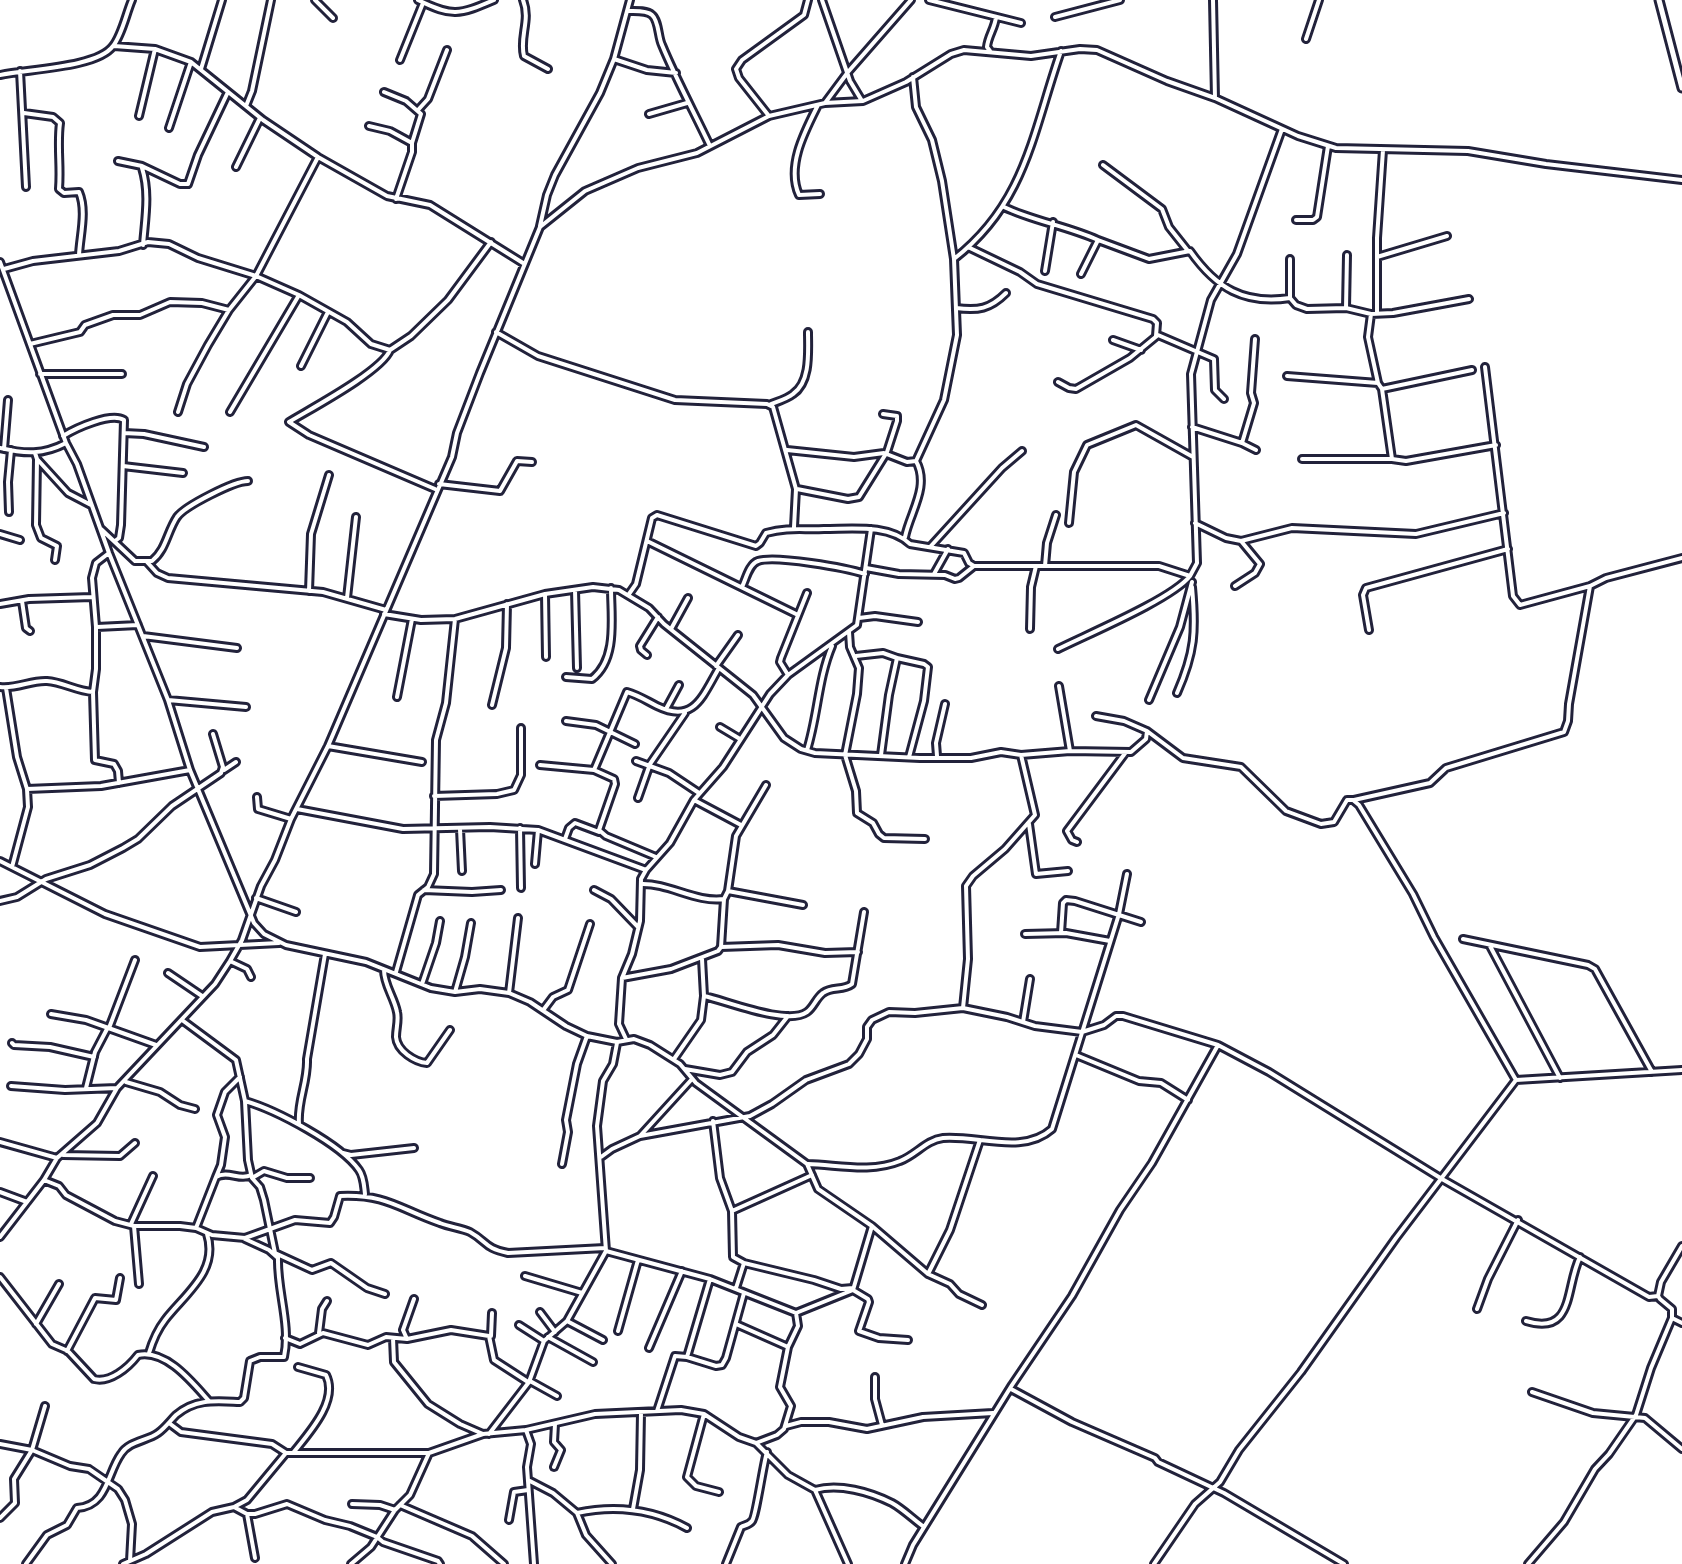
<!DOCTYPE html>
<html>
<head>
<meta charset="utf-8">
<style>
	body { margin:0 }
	canvas { display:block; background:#fff }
</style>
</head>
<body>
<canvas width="1682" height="1564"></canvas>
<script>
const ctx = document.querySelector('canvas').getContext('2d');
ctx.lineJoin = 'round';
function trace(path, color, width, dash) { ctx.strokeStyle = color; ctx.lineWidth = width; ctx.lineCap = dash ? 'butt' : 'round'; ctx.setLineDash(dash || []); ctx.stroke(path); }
const minor = new Path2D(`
	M315 0 333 18
	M418 0C452 17 459 15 494 0
	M523 0C531 20 519 37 524 56L548 69
	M822 0 850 81 862 101
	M929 0 1021 23
	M1213 0 1215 98
	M628 11C634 11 647 10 652 15 659 21 658 37 662 45 676 79 694 112 710 146
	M1055 17 1120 0
	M1306 39 1319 0
	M114 46 155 49 191 62 263 120 318 157 387 196 430 205 523 263
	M990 51 987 47C988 36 995 28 996 17
	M614 59 647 70 676 73
	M400 60 423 3
	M201 69 222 0
	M20 71 26 187
	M0 75C27 69 97 68 113 46 122 35 126 14 132 0
	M384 92 406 101 421 114 412 143
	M825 103 863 101 906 82 951 54 964 50 1031 56 1080 49 1097 50 1167 81 1215 98 1298 136 1336 148 1468 151 1546 164 1682 180
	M818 105C805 131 786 166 799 195L820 194
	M246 106 252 91 271 0
	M418 110 428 99 447 50
	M24 113 53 117 60 123C57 146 61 166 59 189L64 193 79 192C87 211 80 235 79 255
	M649 114 687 103
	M139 116 155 49
	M769 116 739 78 736 69 742 60 804 15 808 0
	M369 126 390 131 412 143V152L396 199
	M169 128 191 62
	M118 161 142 166 180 184H188L198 155 227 94
	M1103 165 1162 209 1169 227 1188 251
	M236 167 260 118
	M142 168C150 193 145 219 143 245
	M1004 207C1033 221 1067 226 1098 240
	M1296 220H1313L1317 217 1328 146
	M540 226 547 195 555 175 600 93 614 59 630 0
	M970 248 1020 272 1037 284 1153 319 1157 323 1156 336
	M1377 257 1447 236
	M954 259C1026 203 1033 131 1061 51
	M1290 259V298L1296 305 1307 309 1346 308 1371 314 1393 313 1469 299
	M0 262 66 443 77 464 109 553 168 700 190 770 254 923 264 934 286 945 366 962 431 988 455 992 480 989 509 993 530 1002 566 1026 587 1036 617 1042 634 1039 650 1045 680 1064 696 1083 807 1164 818 1189 872 1226 928 1274 950 1284 959 1294 982 1305
	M4 269 33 261 119 251 148 242 169 244 198 258 256 276 299 295 347 322 371 344 390 350 411 336 448 300 491 242
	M1045 271 1053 222
	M1081 274 1098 240 1149 259 1190 251C1216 288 1244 305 1290 298
	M956 308C978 311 990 309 1006 293
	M1346 308 1347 255
	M1377 313V238L1383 150
	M1371 314 1368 337 1378 383 1382 389 1392 459 1406 461 1496 445
	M496 332 538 356 675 400 767 404 773 407 796 489 794 527
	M1113 340 1141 350
	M30 344 80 332 85 325 113 315H140L170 302 202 303 229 310
	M390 350C382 371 312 408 289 422L309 435 435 489
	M301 366 328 312
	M1485 367 1513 596 1520 605 1590 586
	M40 374H122
	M1287 376 1378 383
	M1058 382 1069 388 1076 389 1130 358 1158 335 1214 359 1215 390 1224 399
	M1382 389 1472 370
	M769 405C776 402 787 399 793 394 811 382 808 351 808 332
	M178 412 187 384 208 345 229 310 256 276 318 157
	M230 412 299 295
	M1192 427 1242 443 1256 450
	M124 433 144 434 204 447
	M63 436C76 428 111 412 124 420L121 525 119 538 115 541
	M1242 443 1254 403 1251 393 1255 339
	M0 448C25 454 43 455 66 443
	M4 449 8 400
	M787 450 854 457 884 453 907 462 916 461
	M35 453 37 459 68 493 91 505
	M37 459 36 525 41 538 57 546 55 560
	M1302 459H1391
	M123 466 183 473
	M439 484 500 491 517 461 532 462
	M797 489 848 499 859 497 887 452 897 421V416L883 414
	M9 512 8 482 11 450
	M1069 523 1074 472 1087 445 1136 425 1193 457
	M1195 523 1226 538 1241 541 1292 528 1416 534 1504 513
	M101 529 135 561H152C166 550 167 532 177 517 185 506 234 481 248 481
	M0 534 20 540
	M905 537C910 512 930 487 916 461L944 400 957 335 954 259 942 181 932 140 916 107 913 77
	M647 541 798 615
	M930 547 1002 468 1022 451
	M109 553 96 563 92 578 96 627V669L93 692 95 760 114 764 118 771 119 783
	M147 562 157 573 168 578 323 592 386 610
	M1045 566 1047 543 1056 515
	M866 568 899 574 945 575 955 579 959 578 974 566H1159L1190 576 1197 563 1191 374 1211 300 1237 254 1282 129
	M934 574 948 549
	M1235 586 1255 573 1260 564 1241 541
	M742 587C746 579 749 564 758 561 775 555 847 568 865 574
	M575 590 577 668
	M309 591 311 534 329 475
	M545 594 546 657
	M629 594 636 584 652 518 657 515 756 546 760 543 766 533C788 527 802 530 824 529 852 529 889 524 910 544L964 553 969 563 974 566
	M347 598 356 517
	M22 601 26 628 30 631
	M0 604 29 599 92 597
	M384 614 421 620 455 619 545 594 593 587 619 590 649 608 664 624 753 695 784 738 801 749 815 753 920 758H971L1001 752 1021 755 1070 751 1131 752 1146 739 1147 731 1183 758 1241 767 1286 811 1321 824 1334 822 1347 800H1353L1359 805 1413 894 1434 937 1516 1080
	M859 618 875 616 918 622
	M97 627 138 625
	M671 629 688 598
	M1030 629 1031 587 1036 566
	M1369 630 1363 595 1366 588 1508 549
	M849 632 850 647 859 668 857 694 845 755 856 791 857 813 873 823 879 834 884 838 925 839
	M143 636 237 648
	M1058 649C1088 634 1172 599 1190 576
	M647 655 641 650 640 646 658 617
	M856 656 883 653 897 658 889 695 881 755
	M897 658 924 664 928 667 924 701 909 757
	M716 666 738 635
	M788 675 780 662 781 658 807 593
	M566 677 592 679C618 659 611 617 611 588
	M1059 686 1070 751
	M0 687C17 689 31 680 47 681 63 682 76 691 93 692
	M6 688 17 757 27 789 28 807 12 867
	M1177 693C1195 652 1196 631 1192 587
	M397 697 412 619
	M168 700 246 707
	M1149 700 1180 627 1192 582
	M492 705 506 648 507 604
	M666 709 679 685
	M1096 716 1124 721 1147 731
	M566 721 596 725 635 744
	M720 727 740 739
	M328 746 422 762
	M807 750C818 715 818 679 832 646
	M937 756 936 743 945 704
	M636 761 669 773 699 793
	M540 765 594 770 614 779 615 784 599 830 606 836 656 857
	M224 770 236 762
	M594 770 627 692C638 695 647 701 657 706 694 724 702 697 719 668
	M27 789 101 786 190 770
	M434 796 497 794 514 790 521 775V728
	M257 797 258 809 291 819
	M638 798 650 764 685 713
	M694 800 741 825
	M1354 800 1430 783 1446 768 1564 732 1568 721 1569 704 1590 586 1606 578 1682 558
	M297 809 403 829 490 827 538 830
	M1029 824 1036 874 1068 871
	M520 828 521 888
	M460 829 462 871
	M565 839 569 828 575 823 599 832
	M1077 842 1072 840 1067 831 1126 752
	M0 861 105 914 200 947 279 943
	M535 864 538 830 646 870
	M641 884C669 883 696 903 724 899
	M424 890 472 892 501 890
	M594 890 611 899 638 927
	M728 891 736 836 766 785
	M256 898 296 912
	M0 901 17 897 46 879 90 865 123 848 138 839 172 806 221 773 223 767 213 734
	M1061 933 1063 903 1066 900 1075 901 1141 922
	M1025 934 1066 933 1110 941
	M1463 939 1588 965 1595 969 1652 1072
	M1490 946 1560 1078
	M721 947 724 899 728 891 803 905
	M230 961 247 969 251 977
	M384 970C384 985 394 997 397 1012 399 1020 396 1028 396 1037 397 1051 415 1062 427 1063L450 1030
	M396 972 418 895 428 887 434 874 436 740 446 703 455 619
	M168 973 202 996
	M622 978 671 969 718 951 721 947 778 945 825 953 858 952
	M422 984 436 943 440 921
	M455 992 465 957 471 923
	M509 993 518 918
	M704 996C727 1001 787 1026 807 1012 814 1007 816 998 823 993 832 986 843 991 852 984L864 912
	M963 1008 968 959 966 886 973 876 1005 849 1035 815 1021 755
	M544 1009 553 997 568 990 590 924
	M51 1014 86 1020 156 1045
	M182 1020 236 1060 245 1101C276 1110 341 1144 359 1170 364 1177 364 1186 365 1194
	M1023 1022 1030 979
	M109 1028 135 960
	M626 1039 619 1024 622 978 632 954 640 921 641 879 646 870 670 843 694 800 723 767 770 694 788 675 857 625 871 529
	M12 1043 14 1045 50 1047 94 1057
	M1076 1055 1139 1081 1161 1083 1188 1100
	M674 1059 701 1020 704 996 702 959
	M685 1069 720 1075 732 1072 747 1052 773 1035 788 1016
	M126 1082 160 1092 180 1105 195 1109
	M11 1086 65 1090 117 1088
	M86 1088 95 1052 107 1029
	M245 1101 248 1160 252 1178 260 1187 264 1200 275 1253 312 1270 331 1263 367 1288 385 1294
	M713 1121 720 1178 732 1211 733 1257 744 1263 736 1288
	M299 1124C297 1101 308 1082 307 1059L325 954
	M640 1136 750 1116 772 1104 806 1080 849 1064 859 1054 867 1039V1027L872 1020 889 1012 915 1013 963 1008 1007 1017 1035 1026 1082 1032 1104 1025 1116 1016H1123L1218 1045
	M0 1142 57 1158
	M343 1153 351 1155 414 1148
	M63 1155 120 1156 135 1143
	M601 1157 612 1149 640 1136 692 1079
	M562 1164 568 1132 566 1120 577 1064 587 1036
	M808 1164C839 1165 871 1173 900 1161 916 1155 926 1140 943 1138 978 1135 1023 1155 1052 1129L1119 914 1127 874
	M216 1177 221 1165 225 1137 217 1115 225 1092 240 1077
	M252 1178 264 1171 287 1178H310
	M44 1180 59 1186 66 1195 115 1221 134 1226H180L196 1228 212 1235 245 1238 295 1220 330 1223 334 1217 340 1196C387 1194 399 1209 440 1223 450 1227 461 1228 470 1232 488 1242 484 1248 508 1253L605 1248
	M0 1192 27 1202
	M732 1211 812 1175
	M131 1224 153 1176
	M134 1226 139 1284
	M872 1226 853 1290 868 1299 869 1302 859 1331 879 1338 908 1340
	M196 1228 216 1177C228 1170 240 1181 251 1175
	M0 1237 44 1180 57 1158 97 1123 117 1088 215 984 230 961 242 940 261 886 275 860 291 819 328 746 452 457 457 433 480 373 540 227 585 191 638 168 697 153 769 116 825 103 848 72 911 0
	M744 1263 814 1280 841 1289 853 1288
	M928 1274 950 1230 980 1140
	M525 1276 582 1293
	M0 1277 52 1344 68 1351 94 1379C110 1383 128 1368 138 1355 166 1349 192 1382 209 1401
	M1477 1309 1488 1279 1518 1220
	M540 1312 555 1332
	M796 1313 853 1290
	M1672 1318 1682 1323
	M567 1321 603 1340
	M1526 1321C1575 1336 1565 1287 1580 1257
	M36 1324 59 1284
	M736 1324 788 1347
	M519 1325 544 1341
	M618 1331 638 1260
	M319 1333 322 1309 327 1301
	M491 1336 492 1313
	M548 1337 593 1362
	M285 1338 300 1344 323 1333 368 1345 386 1337 407 1339 451 1330 489 1336 494 1360 528 1382
	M393 1338 394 1362 428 1404 460 1424 483 1434
	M407 1339 403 1330 414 1299
	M649 1348 682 1271
	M67 1351 95 1298 116 1300 120 1278
	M149 1353C152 1343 158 1329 165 1320 185 1294 219 1271 207 1234
	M687 1357 716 1366 722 1365 726 1358 744 1293
	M875 1377V1399L882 1425
	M530 1381 557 1396
	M1011 1389 1072 1422 1155 1458 1158 1462 1224 1493 1344 1564
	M1532 1392 1593 1413 1645 1418 1682 1449
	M657 1411 675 1356 687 1357 710 1279
	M704 1414 687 1477 696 1486 719 1492
	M169 1423 181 1432 272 1444 286 1453
	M786 1426 801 1422H829L867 1429 923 1417 993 1413
	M526 1430 531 1444 527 1467 534 1564
	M489 1434 529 1382 544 1341 567 1321 606 1251 597 1126 603 1081 613 1064 617 1043
	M756 1443 788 1475 815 1490 848 1564
	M0 1444 32 1450 70 1466 89 1469 118 1489 125 1500 132 1524 130 1561
	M293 1453C308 1434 339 1401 326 1375L298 1367
	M554 1467 561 1450 554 1442 555 1424
	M528 1480 553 1493 577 1513 586 1535 612 1564
	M815 1490C839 1483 870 1492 892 1503 903 1509 914 1520 924 1527
	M352 1504 380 1505 395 1510
	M400 1505 472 1536 504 1564
	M234 1507 247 1514H255L287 1504 325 1520 350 1526 377 1537 383 1542 438 1561 440 1564
	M633 1509 640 1470 641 1413
	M577 1513C615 1505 652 1509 687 1528
	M247 1514 255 1558
	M0 1518 15 1503 14 1479 32 1450 45 1406
	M509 1520 514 1492 528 1490
	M26 1564 47 1535 67 1525 77 1508C108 1506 107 1473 121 1454 129 1441 147 1441 158 1433 165 1428 170 1421 176 1415 196 1398 217 1401 240 1402L244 1398 250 1361 260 1357H284C291 1325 277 1291 278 1258L269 1250 245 1239
	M123 1564 146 1554 212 1512 234 1507 247 1500 286 1453H429L483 1434 526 1430 595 1414 681 1410 704 1414 739 1437 756 1443 777 1435 784 1429 791 1406 780 1387 788 1347 798 1326 796 1313 710 1279 606 1251
	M351 1564 371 1547 395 1510 410 1495 429 1453
	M726 1564 741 1527C745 1525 749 1525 752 1521 756 1517 763 1465 767 1452
	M905 1564 913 1545 1012 1385 1072 1296 1120 1210 1152 1163 1218 1045 1269 1072 1442 1179 1649 1297 1658 1296
	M1154 1564 1195 1504 1220 1482 1239 1450 1301 1372 1396 1238 1516 1080 1682 1070
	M1528 1564 1564 1522 1595 1469 1609 1454 1636 1415 1651 1368 1672 1318V1309L1660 1299 1658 1296 1661 1282 1682 1246`);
const secondary = new Path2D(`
	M1659 0 1682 88`);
trace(minor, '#22223b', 10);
trace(secondary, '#22223b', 11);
trace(minor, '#fff', 4);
trace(secondary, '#fff', 5);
</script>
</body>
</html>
